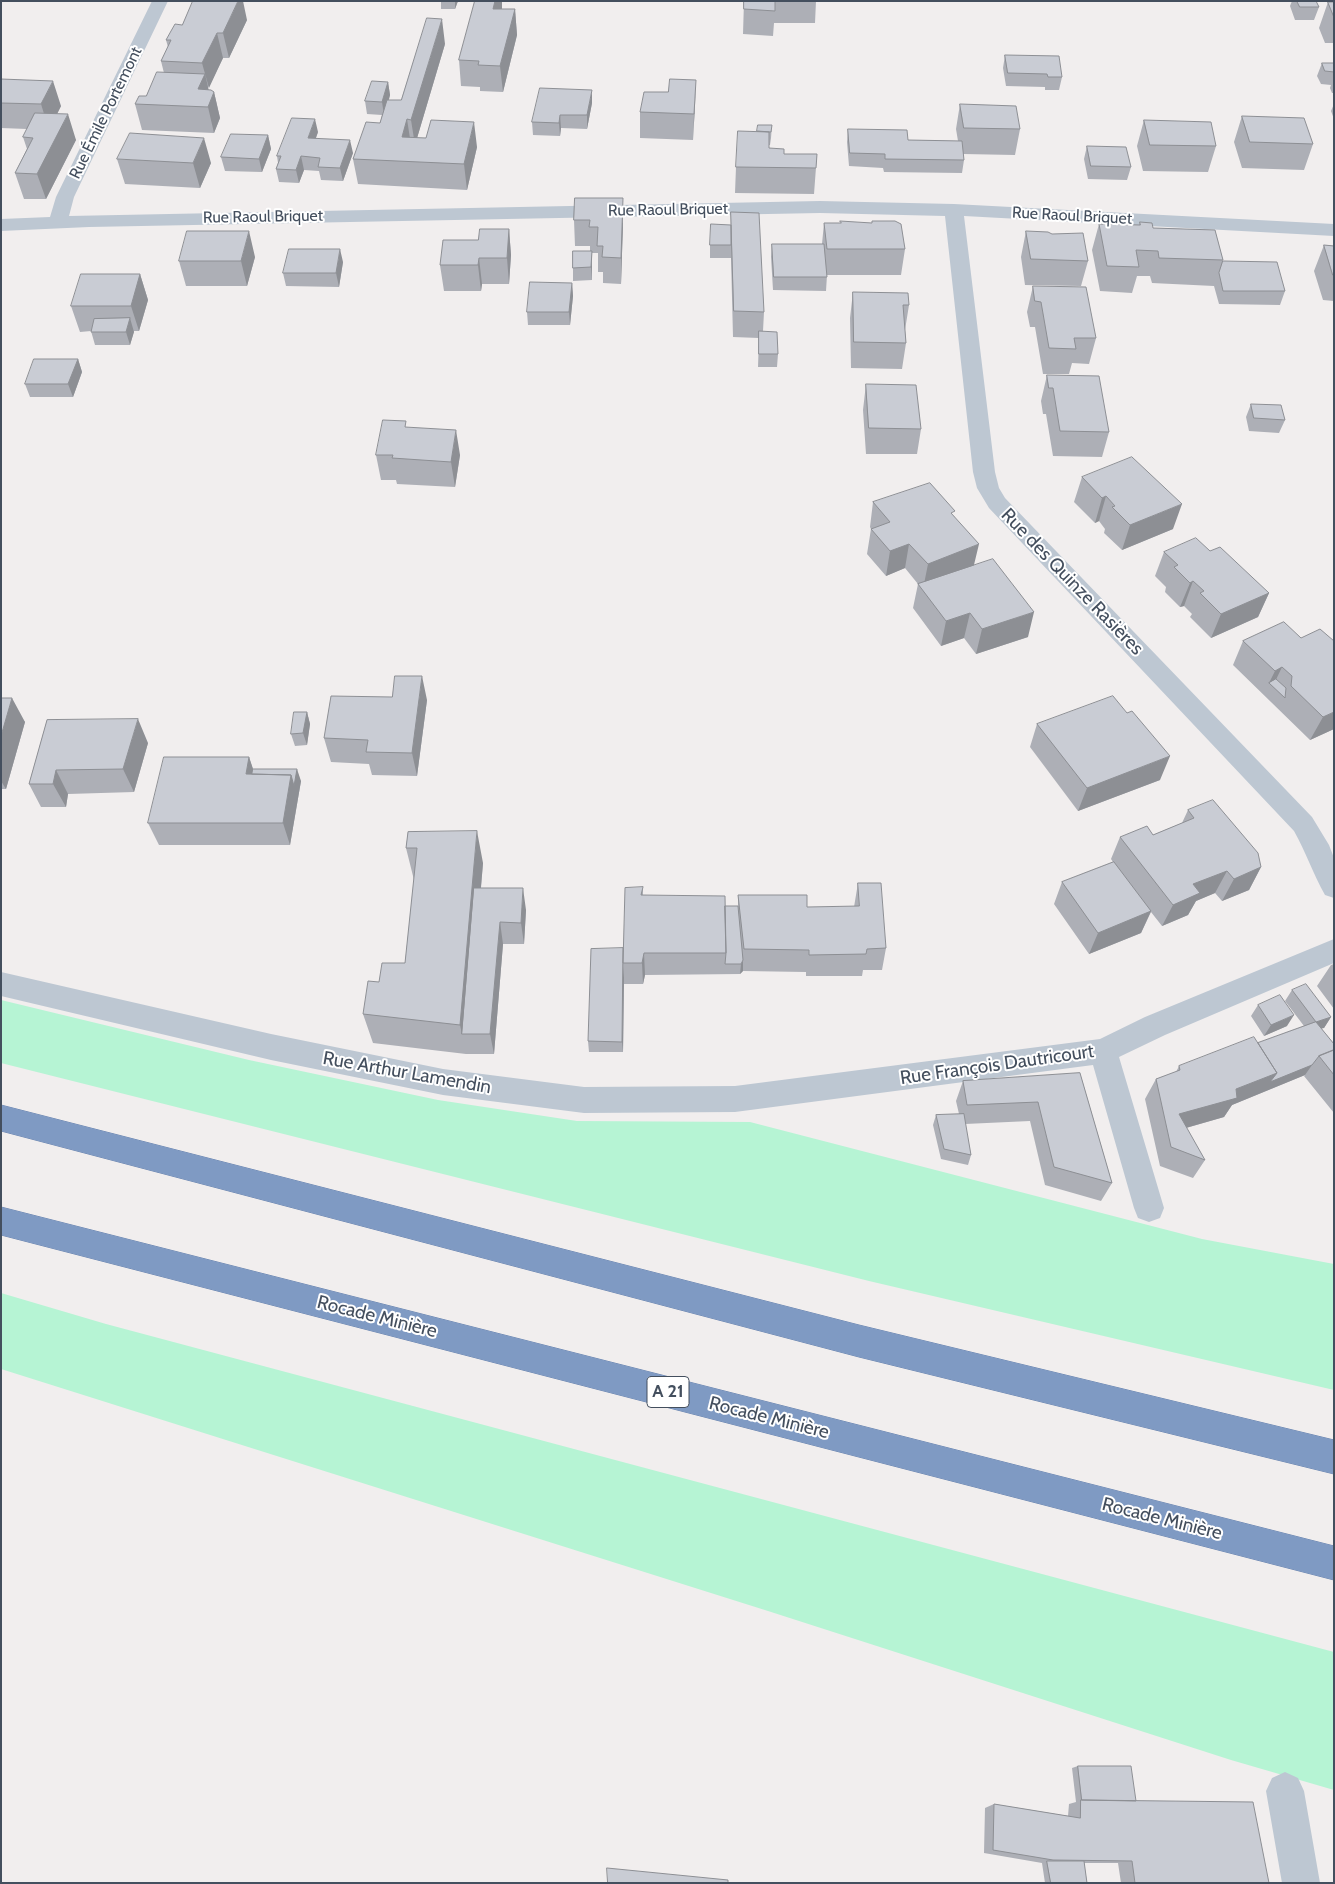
<!DOCTYPE html>
<html>
<head>
<meta charset="utf-8">
<style>
	body { margin:0 }
	#map { position:relative; width:1335px; height:1884px; overflow:hidden; background:#f1eeee; font-family:Cabin,sans-serif }
	canvas { display:block }
	.frame { position:absolute; inset:0; border:2px solid #444f5e; pointer-events:none }
</style>
</head>
<body>
<div id="map">
<canvas width="1335" height="1884"></canvas>
<div class="frame"></div>
</div>
<script>
const ctx = document.querySelector('canvas').getContext('2d');
ctx.lineJoin = 'round';
function paint(path, color) { ctx.fillStyle = color; ctx.fill(path, 'evenodd'); }
function trace(path, color, width, dash) { ctx.strokeStyle = color; ctx.lineWidth = width; ctx.lineCap = dash ? 'butt' : 'round'; ctx.setLineDash(dash || []); ctx.stroke(path); }
function label(font, color, halo, rows, align = 'center') {
  ctx.font = font + ' Cabin,sans-serif'; ctx.lineWidth = 4; ctx.setLineDash([]); ctx.textBaseline = 'middle'; ctx.strokeStyle = halo; ctx.fillStyle = color; for (const [text, x, y, turn = 0] of rows) {
    ctx.save(); ctx.translate(x, y); ctx.rotate((+turn || 0) * Math.PI / 180); ctx.textAlign = isNaN(turn) ? turn : align; if (halo) ctx.strokeText(text, 0, 0); ctx.fillText(text, 0, 0); ctx.restore();
  }
}
paint(new Path2D(`
	M1 1000 249 1060 438 1100 577 1121 750 1122 1202 1239 1334 1264V1390L869 1281 1 1063Z
	M1 1293 106 1324 1334 1652V1790L1231 1760 768 1611 1 1369Z`), '#b6f4d4');
const motorway = new Path2D(`
	M1 1105 859 1325 1334 1440V1474L859 1357 1 1131Z
	M1 1207 1334 1546V1580L1 1235Z`);
trace(motorway, '#6b85af', 1);
paint(new Path2D(`
	M152 1H168L74 197 69 216 820 201 954 204 1334 224V236L964 216 995 472 999 488 1005 498 1312 817 1329 845 1334 858V898L1325 895C1313 874 1306 852 1294 831L989 508 977 488 973 472 945 216 820 213 89 227 1 231V219L50 217 56 197Z
	M1334 939V963L1165 1035 1119 1057 1164 1208 1160 1218 1149 1222 1138 1218 1134 1208 1093 1065 735 1112 584 1113 443 1095 271 1060 1 996V972L271 1034 443 1069 584 1087 735 1086 1100 1039 1145 1017Z
	M1285 1772 1298 1778 1304 1791 1320 1883H1282L1266 1791 1272 1778Z`), '#bdc7d2');
paint(motorway, '#7f9ac3');
paint(new Path2D(`
	M441 1H458L455 9H441Z
	M475 1H502V9H515L517 35 503 92 480 91V87L461 86 459 60Z
	M744 1H816L815 23H774L773 36 743 34Z
	M1292 1H1316L1319 7 1314 20H1295L1290 6Z
	M1329 1H1334V43H1325L1319 28 1328 2Z
	M247 20 229 58H223L208 88V90L214 92 220 118 214 133 142 130 135 104 146 96 164 73 161 61 168 47 166 40 182 25Z
	M445 44 417 138 477 147 467 190 358 184 353 159 380 123 382 115 367 114 365 101 388 82 390 95 389 100H401Z
	M1005 55 1062 77 1059 90H1045V87L1006 86 1003 68Z
	M1322 63H1334V93H1332L1330 88 1331 85 1321 84 1317 76Z
	M1 79 61 106 57 114 76 140 46 199H24L15 173 27 149 23 137 27 129 1 128Z
	M592 103 587 129 561 128 560 136 533 135 532 122Z
	M960 104 1020 129 1015 155 963 154 964 160 962 173 884 172 883 168 849 166 847 142 848 129 908 140 958 141 956 129Z
	M1334 104V119L1331 111Z
	M695 105 693 140 640 138V112Z
	M1242 116 1313 144 1304 170 1242 168 1234 142Z
	M1144 120 1216 146 1208 172 1143 171 1137 146Z
	M772 125 771 138 770 145H769V148L784 154H817L814 194 735 193 736 167 757 131Z
	M318 132 316 138 353 153 343 181 321 180 319 171 304 170 299 183 279 182 276 169 278 163 277 156Z
	M268 135 271 149 262 172 225 171 221 157Z
	M1087 146 1131 167 1127 180 1088 179 1084 159Z
	M117 159 211 163 200 188 125 184Z
	M575 198 623 223 621 284 603 283V272H598V253H592V280L573 281V268L590 251V246H575L574 220Z
	M731 212 764 312 763 331 778 354 777 367H758L759 338 733 337 731 258H710V245L731 225Z
	M872 221 905 249 901 275H827L826 291 773 290 771 257 772 244H822L824 223H872Z
	M1140 222 1153 228 1215 230 1223 261 1285 291 1280 305 1219 304 1214 286 1152 283 1150 276H1137L1132 293 1100 291 1092 250 1099 224 1139 225Z
	M509 229 511 255 509 284H482L481 291H444L440 265 478 240Z
	M1026 231 1088 261 1081 286 1025 285 1021 257Z
	M1324 245 1334 246V301L1323 300 1314 271Z
	M255 257 247 286H186L179 261Z
	M343 262 339 287 286 286 283 273Z
	M140 274 148 300 139 331H134L130 345H95L91 331 80 332 71 306Z
	M572 283 573 296 570 325H528L527 312Z
	M1033 286 1096 338 1089 364 1072 363 1069 374H1043L1035 327H1030L1027 312Z
	M853 292 909 305 905 330 906 343 902 369 851 368 850 318Z
	M78 359 82 372 73 397H30L25 384Z
	M1047 375 1109 432 1102 457 1053 456 1046 414H1043L1041 401Z
	M866 384 921 429 917 454H866L863 410Z
	M1251 404 1285 420 1279 433 1249 431 1246 417Z
	M407 427 460 455 455 487 397 484 396 480H381L376 455Z
	M1082 477 1173 529 1122 550 1104 533 1105 529 1099 521 1095 523 1074 502Z
	M873 502 954 516 974 565 1028 637 976 654 964 638 941 646 913 608 918 584 905 568 886 576 867 554 871 529 870 527Z
	M1210 551 1269 593 1258 617 1211 638 1190 617 1192 614 1184 606 1180 607 1165 592 1166 587 1155 576 1164 552Z
	M1284 622 1334 729 1310 740 1233 665 1243 641Z
	M392 697 427 700 417 776 372 775 369 764 331 762 324 738Z
	M1 698 25 722 6 789H1Z
	M307 712 310 724 307 745 295 746 291 734Z
	M47 720 148 743 134 792 68 794 66 807H41L29 784Z
	M1037 724 1160 780 1078 811 1030 747Z
	M249 757 253 769 301 781 290 845H159L148 823Z
	M1188 810 1261 867 1249 890 1222 901 1215 893 1196 901 1188 915 1162 926 1151 912 1141 933 1089 954 1054 904 1062 882 1113 862 1111 859 1120 837 1153 835 1182 823Z
	M408 832 483 863 481 888 526 910 524 944H503L494 1054H466L373 1043 363 1014 379 982 405 963 414 880 406 848Z
	M858 883 886 948 882 970H863L862 976H806V972L743 971 740 974 645 975 643 984H624V978L623 1052H589L588 1041 623 948 643 887V895L725 906H738V895L807 907H854Z
	M1334 964V1009L1317 986 1331 965Z
	M1292 990 1331 1017 1324 1028H1321L1334 1044V1113L1304 1076 1305 1075 1232 1105 1224 1117 1186 1128 1205 1160 1193 1178 1160 1166 1145 1099 1156 1079 1176 1072 1179 1066 1258 1043 1304 1026 1285 1001Z
	M1258 1005 1287 1026 1264 1036 1251 1016Z
	M1080 1073 1112 1183 1101 1201 1045 1185 1030 1121 965 1124 971 1155 968 1165 941 1159 933 1125 936 1115 959 1114 956 1101 963 1081Z
	M1078 1766 1136 1801 1269 1883H1121L1118 1863H1084L1087 1883H1045L1042 1863 984 1853 985 1808 994 1804 1068 1816 1069 1804 1076 1802 1072 1768Z`), '#adafb6');
paint(new Path2D(`
	M238 1H243L247 20 229 58 223 33Z
	M455 1H458L455 9Z
	M495 1H502V8L496 34 493 9Z
	M515 9 517 35 503 92 500 66Z
	M442 19 445 44 415 145 411 120Z
	M217 33 223 58 209 88 202 63Z
	M205 74 211 100 214 92 220 118 214 133 208 107 198 89Z
	M696 80 695 105 693 140 694 114Z
	M53 81 61 106 49 130 41 104Z
	M388 82 390 95 384 115 382 102Z
	M592 90V103L587 129V115Z
	M68 114 76 140 46 199 37 174Z
	M560 115 561 128 560 136 559 123Z
	M315 119 318 132 311 151 308 138Z
	M407 119 411 145 405 162 402 137Z
	M474 122 477 147 467 190 464 164Z
	M268 135 271 149 262 172 259 159Z
	M204 138 211 163 200 188 193 163Z
	M350 140 353 153 343 181 340 168Z
	M301 156 304 170 299 183 296 170Z
	M623 198V223L621 284V258Z
	M509 229 511 255 509 284 507 258Z
	M249 231 255 257 247 286 241 261Z
	M340 249 343 262 339 287 336 273Z
	M592 251V280L591 267Z
	M479 258 482 284 481 291 478 265Z
	M140 274 148 300 139 331 131 306Z
	M572 283 573 296 570 325 569 312Z
	M130 318 134 332 130 345 126 332Z
	M78 359 82 372 73 397 68 384Z
	M456 430 460 455 455 487 451 462Z
	M1106 496 1099 521 1095 523 1102 498Z
	M1182 504 1173 529 1122 550 1130 525Z
	M909 544 905 568 886 576 890 551Z
	M979 544 973 569 923 589 928 564Z
	M1193 581 1184 606 1180 607 1190 583Z
	M1269 593 1258 617 1211 638 1221 614Z
	M1034 612 1028 637 976 654 982 629Z
	M970 613 964 638 941 646 946 621Z
	M1282 667 1273 686 1269 683 1275 671Z
	M422 676 427 700 417 776 412 753Z
	M12 698 25 722 6 789 1 781V736Z
	M307 712 310 724 307 745 303 733Z
	M1334 712V729L1310 740 1323 717Z
	M138 719 148 743 134 792 123 769Z
	M1170 756 1160 780 1078 811 1087 788Z
	M249 757 257 781 246 774Z
	M297 769 301 781 290 845 283 823 291 775Z
	M56 770 68 794 66 807 53 784Z
	M477 831 483 863 468 1034H462L460 1025Z
	M1261 867 1249 890 1222 901 1234 879Z
	M1227 871 1215 893 1196 901 1188 915 1162 926 1173 905 1193 884Z
	M523 888 526 910 524 944 521 923Z
	M1151 911 1141 933 1089 954 1098 933Z
	M500 922 503 944 494 1054 490 1034Z
	M644 953 645 975 643 984 642 963Z
	M743 960V971L740 974 741 964Z
	M623 967 624 978 623 1052 622 1042Z
	M1294 1015 1287 1026 1264 1036 1271 1025Z
	M1331 1017 1324 1028 1309 1032 1316 1022Z
	M1312 1065 1305 1075 1232 1105 1224 1117 1168 1133 1179 1114 1236 1089 1277 1073Z`), '#8d8f94');
const building = new Path2D(`
	M193 1H238L223 33H217L202 63 161 61 171 40H166L171 31 175 24 182 25Z
	M475 1H495L493 9H515L500 66 478 65 479 61 459 60Z
	M744 1H775V11L744 9Z
	M1297 1H1316L1319 7H1300Z
	M1328 2H1334V17Z
	M427 18 442 19 411 120 407 119 402 137 426 138 431 120 474 122 464 164 353 159 366 122 380 123 387 100H401Z
	M1005 55 1059 56 1062 77H1048L1047 74 1008 73Z
	M1322 63H1334V72L1325 71Z
	M157 72 205 74 198 89 211 90 214 92 208 107 135 104 139 96H146Z
	M1 79 53 81 41 104 1 103Z
	M670 79 696 80 694 114 640 112 644 92H668Z
	M372 81 388 82 382 102 365 101Z
	M540 88 592 90 587 115H560L559 123 532 122Z
	M960 104 1016 106 1020 129 964 128Z
	M35 113 68 114 37 174 15 173 33 138 23 137Z
	M1242 116 1304 118 1313 144 1250 142Z
	M292 118 315 119 308 138 350 140 340 168 318 167 320 158 301 156 296 170 276 169 281 156H277Z
	M1144 120 1211 122 1216 146 1150 145Z
	M758 125H772L771 132 757 131Z
	M848 129 907 130 908 140 962 141 964 160 885 159V154L850 153Z
	M738 131 769 132V148L784 149V154H817L816 168 736 167Z
	M130 133 204 138 193 163 117 159Z
	M231 134 268 135 259 159 221 157Z
	M1087 146 1126 147 1131 167 1091 166Z
	M575 198H623L621 258 602 257 603 246H597L598 227H589L590 220H574Z
	M731 212 759 213 764 312 734 311Z
	M840 221 872 223V221H895L901 224 905 249H827L824 223H841Z
	M1140 222 1152 223 1153 228 1215 230 1223 260 1159 258 1158 251 1136 250 1139 267 1107 266 1099 224 1140 225Z
	M711 224 731 225V245H710Z
	M480 229H509L507 258H479L478 265H440L443 240H478Z
	M187 231H249L241 261H179Z
	M1026 231 1048 232 1052 234 1083 233 1088 261 1031 259Z
	M772 244H824L827 277H774Z
	M1324 245 1334 246V275H1333Z
	M289 249H340L336 273H283Z
	M573 251H592L591 267 573 268Z
	M1223 261 1277 262 1285 291H1223L1219 273Z
	M81 274H140L131 306H71Z
	M530 282 572 283 569 312H527Z
	M1033 286 1086 287 1096 338H1074L1076 349 1049 348 1041 302 1035 301Z
	M853 292 908 293 909 305H903L906 343 854 342Z
	M130 318 126 332H91L94 319Z
	M759 331 777 332 778 354H759Z
	M34 359H78L68 384H25Z
	M1047 375 1099 376 1109 432 1060 431 1053 388H1049Z
	M866 384 916 385 921 429 869 428Z
	M1251 404 1281 405 1285 420 1254 418Z
	M383 420 406 421 405 427 456 430 451 462 392 458 393 455H376Z
	M1132 457 1182 504 1130 525 1112 507 1115 506 1106 496 1102 498 1082 477Z
	M930 483 955 511 951 513 979 544 928 564 909 544 890 551 871 529 890 522 873 502Z
	M1196 538 1210 551 1220 547 1269 593 1221 614 1200 593 1204 591 1193 581 1190 583 1174 567 1178 565 1164 552Z
	M993 559 1034 612 982 629 970 613 946 621 918 584Z
	M1284 622 1301 638 1320 629 1334 641V712L1323 717 1291 686 1292 676 1282 667 1275 671 1243 641Z
	M395 676H422L412 753 366 752 368 740 324 738 331 696 392 697Z
	M1276 679 1286 688 1285 698 1269 683Z
	M1113 696 1127 713 1132 711 1170 756 1087 788 1037 724Z
	M1 698H12L1 736Z
	M294 712H307L303 733 291 734Z
	M138 719 123 769 56 770 53 784H29L47 720Z
	M164 757H249L246 774 291 775 283 823H148Z
	M253 769H297L294 786 291 775 252 774Z
	M1213 800 1258 853 1261 867 1234 879 1227 871 1193 884 1200 893 1173 905 1120 837 1147 826 1153 835 1194 818 1188 810Z
	M477 831 460 1025 363 1014 368 981 379 982 382 963H405L417 848H406L408 832Z
	M1114 862 1151 911 1098 933 1062 882Z
	M858 883H881L886 948 867 949 866 954 809 955V950L744 949 738 895H807V907L859 906Z
	M643 887 641 895 725 896 726 953H644L642 963H623L625 888Z
	M474 888H523L521 923 500 922 490 1034H462Z
	M725 906H738L743 960 741 964H725L726 953Z
	M623 948 622 1042 588 1041 591 949Z
	M1306 984 1331 1017 1316 1022 1292 990Z
	M1280 995 1294 1015 1271 1025 1258 1005Z
	M1316 1022 1334 1044V1050L1319 1056 1312 1065 1270 1082 1277 1073 1258 1043Z
	M1254 1037 1277 1073 1236 1089 1237 1098 1179 1114 1205 1160 1171 1147 1156 1079 1180 1070 1179 1066Z
	M1334 1050V1075L1319 1056Z
	M1080 1073 1112 1183 1054 1167 1038 1102 967 1105 963 1081Z
	M964 1114 971 1155 944 1149 936 1115Z
	M1078 1766H1131L1136 1801 1082 1800Z
	M1081 1800 1253 1802 1269 1883H1135L1132 1861 1053 1860 993 1850 994 1804 1080 1818Z
	M1047 1861H1084L1087 1883H1051Z
	M607 1868 728 1880V1883H608Z`);
paint(building, '#c9ccd4');
trace(building, '#8d8f94', 1);
label('16px', '#444f5e', '#fff', [
	["Rue Émile Portemont",106,113,-64],
	["Rue Raoul Briquet",668,210,-1],
	["Rue Raoul Briquet",1072,216,3],
	["Rue Raoul Briquet",263,217,-1]
]);
for (const [x, y, w] of [
	[668,1392,42]
]) { const box = new Path2D(); box.roundRect(x - w / 2, y - 15.5, w, 31, 4); ctx.fillStyle = '#fff'; ctx.fill(box); trace(box, '#444f5e', 1); }
label('bold 18px', '#444f5e', null, [
	["A 21",668,1392]
]);
label('19px', '#444f5e', '#fff', [
	["Rue des Quinze Rasières",1072,582,46],
	["Rue François Dautricourt",997,1065,-8],
	["Rue Arthur Lamendin",407,1073,10],
	["Rocade Minière",377,1317,14],
	["Rocade Minière",769,1418,14],
	["Rocade Minière",1162,1519,14]
]);
</script>
</body>
</html>
